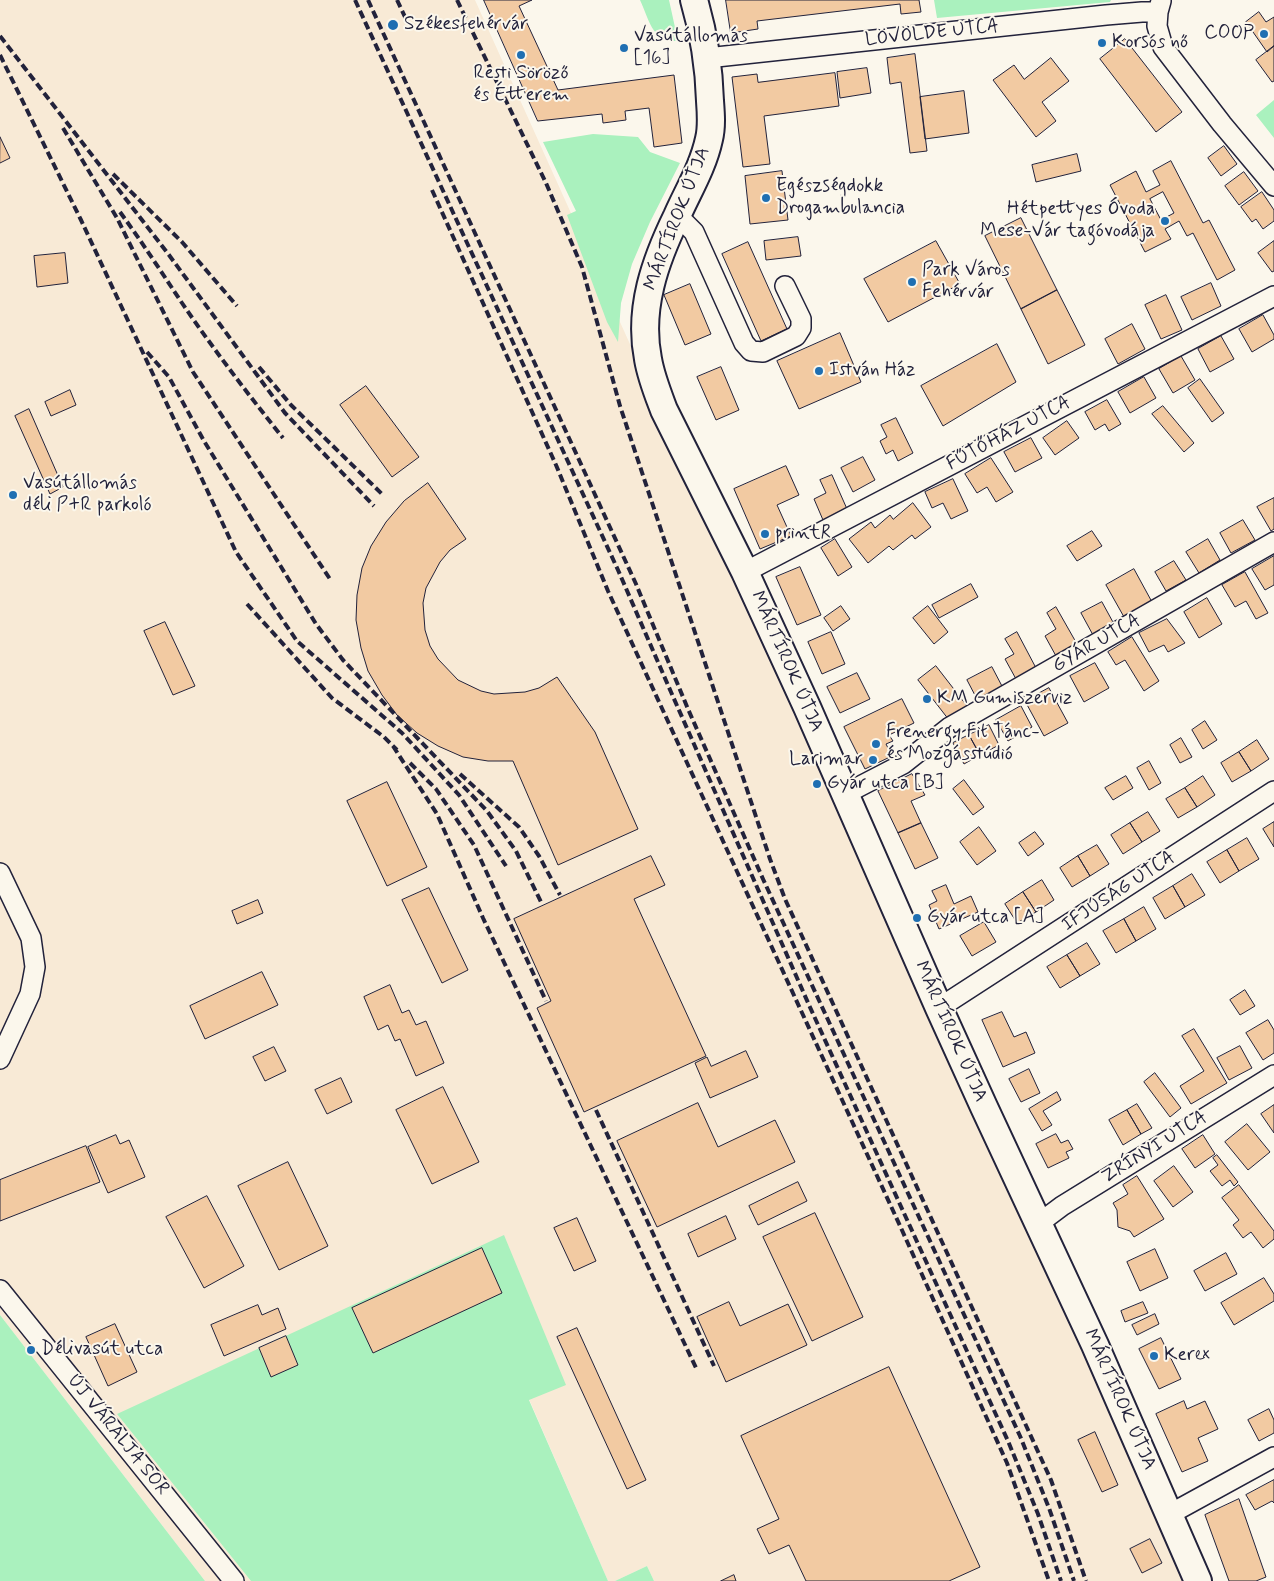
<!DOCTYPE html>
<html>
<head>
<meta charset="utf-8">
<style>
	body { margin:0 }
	canvas { display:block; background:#fbf7ec }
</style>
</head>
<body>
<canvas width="1274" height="1581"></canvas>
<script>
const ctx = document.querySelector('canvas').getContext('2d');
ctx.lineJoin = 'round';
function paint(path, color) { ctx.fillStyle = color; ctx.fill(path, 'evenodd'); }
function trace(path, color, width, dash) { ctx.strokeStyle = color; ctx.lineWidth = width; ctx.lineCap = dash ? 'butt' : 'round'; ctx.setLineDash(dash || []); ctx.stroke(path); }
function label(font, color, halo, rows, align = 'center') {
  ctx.font = font + ' Mynerve,sans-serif'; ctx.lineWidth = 4; ctx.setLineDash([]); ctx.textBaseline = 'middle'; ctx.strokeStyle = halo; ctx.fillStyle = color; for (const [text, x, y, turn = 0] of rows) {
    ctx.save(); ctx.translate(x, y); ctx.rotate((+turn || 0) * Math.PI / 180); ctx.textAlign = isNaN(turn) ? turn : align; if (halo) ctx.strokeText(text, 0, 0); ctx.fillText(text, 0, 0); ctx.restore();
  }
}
paint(new Path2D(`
	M0 0H475L1187 1581H654L647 1566 615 1581H608L529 1399 566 1384 117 1414 251 1581H205L0 1315Z`), '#f8ead6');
paint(new Path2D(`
	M640 0H669L678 41C652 43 649 19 640 0Z
	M934 0H1111L1110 2 937 18Z
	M1274 100V138L1256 115Z
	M593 134 638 137 650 152 680 163 650 222 632 264 621 303 618 342 607 322 567 215 576 211 543 142Z
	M504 1235 566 1385 529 1400 608 1581H251L117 1414Z
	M0 1315 205 1581H0Z
	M647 1566 654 1581H615Z`), '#aaf1be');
const building = new Path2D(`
	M484 0H532L519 6 558 90 674 75 682 143 654 147 649 108 625 111 626 120 603 123 602 114 538 121Z
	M726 0H919L921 12 901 14 900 4 757 21 758 29 731 33Z
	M1259 12 1266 22 1274 17V46L1267 52 1246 22Z
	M1125 39 1182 112 1156 132 1100 59Z
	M1274 46V81L1272 82 1256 60Z
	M915 54 927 151 910 153 901 82 890 84 887 58Z
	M1051 58 1069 81 1042 102 1056 121 1036 137 993 80 1014 65 1024 79Z
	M867 68 871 93 840 98 837 72Z
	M835 73 839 106 764 116 770 164 743 167 732 77 757 74 758 82Z
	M964 91 969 133 925 139 920 97Z
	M0 137 10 158 0 163Z
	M1224 146 1237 164 1221 176 1208 158Z
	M1077 154 1081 171 1036 182 1032 165Z
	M1171 161 1203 223 1209 220 1235 270 1217 280 1193 233 1187 236 1179 221 1165 229 1171 239 1145 252 1110 185 1136 171 1146 192 1160 185 1153 171ZM1163 192 1174 213 1161 220 1150 199Z
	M782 171 788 220 750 224 745 176Z
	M1244 172 1258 191 1239 205 1225 186Z
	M1262 192 1274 210V221L1263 229 1256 219 1252 222 1241 207Z
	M1021 218 1057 290 1021 309 985 236Z
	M798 237 801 256 766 260 764 241Z
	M936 241 960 284 888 322 864 279Z
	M1274 241V271L1272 272 1258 253Z
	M748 242 787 329 761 341 722 254Z
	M65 253 68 283 37 287 34 256Z
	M1211 283 1221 306 1192 320 1181 297Z
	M690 284 711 334 685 345 664 295Z
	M1057 290 1085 345 1048 364 1021 309Z
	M1166 295 1182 330 1161 339 1145 305Z
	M1263 315 1274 335V339L1252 352 1239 329Z
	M1132 324 1145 349 1118 364 1105 339Z
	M840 333 861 382 799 409 777 361Z
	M1221 336 1234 359 1210 372 1198 349Z
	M997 344 1016 382 943 426 921 386Z
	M1181 356 1195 380 1173 393 1159 369Z
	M721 367 739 410 716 420 697 377Z
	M1144 377 1156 398 1130 413 1118 392Z
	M1200 379 1224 413 1212 422 1188 388Z
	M366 386 419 457 392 477 340 405Z
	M70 390 76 405 51 416 45 402Z
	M1107 400 1121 424 1109 431 1105 424 1095 430 1085 412Z
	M1163 406 1194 443 1184 452 1152 414Z
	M29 409 63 487 50 494 15 416Z
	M896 418 913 453 898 461 893 450 886 454 880 441 887 437 881 425Z
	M1067 421 1079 438 1055 455 1043 438Z
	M1031 438 1042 458 1015 472 1004 452Z
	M863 457 875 480 853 492 841 468Z
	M991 458 1013 492 996 502 987 487 977 493 965 474Z
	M786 466 799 495 777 505 791 536 760 549 734 489Z
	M832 475 847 509 823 520 814 499 826 493 820 480Z
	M953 479 968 511 951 519 943 503 932 508 925 492Z
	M428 483 466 539 450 550 440 562 426 588 423 603 425 630 430 646 438 659 458 680 481 691 494 694 525 692 539 688 557 677 595 732 638 829 558 865 513 761H488L463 757 438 746 417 733 397 715 382 695 368 671 361 648 356 620 357 595 362 568 371 546 386 522 404 501Z
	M1274 498V529L1271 531 1257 507Z
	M913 503 931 527 915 539 912 535 893 550 889 546 868 563 849 539 871 522 875 528 890 515 893 519Z
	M1243 520 1255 540 1231 553 1220 533Z
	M1092 531 1102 546 1077 561 1067 546Z
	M835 539 852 567 838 576 821 548Z
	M1208 539 1220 560 1199 573 1186 552Z
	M1274 556V585L1265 590 1252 569Z
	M1174 561 1186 580 1166 591 1155 572Z
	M800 567 821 615 797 625 776 577Z
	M1134 569 1152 602 1124 617 1106 585Z
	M1245 572 1268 613 1256 619 1246 601 1235 607 1222 585Z
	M971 584 978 597 939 618 932 605Z
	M1207 598 1222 624 1199 638 1184 612Z
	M1102 602 1114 624 1093 635 1081 613Z
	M841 606 850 619 833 631 824 618Z
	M928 606 948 632 934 644 913 618Z
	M1056 607 1077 644 1056 656 1045 636 1056 629 1047 613Z
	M1167 619 1185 643 1168 652 1164 645 1149 652 1139 633Z
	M165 622 195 686 173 695 144 631Z
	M831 632 845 664 822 674 808 642Z
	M1017 632 1036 668 1016 679 1005 659 1014 654 1005 639Z
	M1132 637 1159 681 1144 691 1125 660 1116 665 1108 652Z
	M1095 663 1109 688 1084 702 1070 676Z
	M936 666 967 706 949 720 918 680Z
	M992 667 1003 688 978 701 967 680Z
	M857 673 870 699 840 713 827 687Z
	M1049 688 1068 723 1044 736 1025 701Z
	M902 699 914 723 889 735 893 741 886 744 892 756 865 769 844 727Z
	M1021 706 1032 727 1008 741 996 720Z
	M1205 721 1217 740 1203 749 1192 730Z
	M989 725 999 745 980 755 969 735Z
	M969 735 980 755 964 764 953 743Z
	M1181 738 1192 757 1180 763 1170 745Z
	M1257 740 1269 759 1251 771 1239 752Z
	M1239 752 1251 771 1232 782 1221 763Z
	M1149 761 1161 783 1149 790 1137 768Z
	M912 774 925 795 911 801 921 823 898 833 878 791Z
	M1126 776 1133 788 1113 800 1105 788Z
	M1203 776 1215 795 1197 807 1185 788Z
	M964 780 984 807 973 815 953 789Z
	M387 782 427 867 387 886 347 801Z
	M1185 788 1197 807 1178 818 1166 799Z
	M1148 812 1160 831 1142 842 1130 823Z
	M1274 822V847L1263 829Z
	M921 823 938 858 915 869 898 833Z
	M1130 823 1142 842 1123 854 1111 835Z
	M979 827 996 851 977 865 960 842Z
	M1035 832 1044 844 1028 856 1019 843Z
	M1247 838 1259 859 1239 871 1227 850Z
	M1097 845 1109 864 1090 876 1078 856Z
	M1227 850 1239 871 1220 883 1207 862Z
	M651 856 665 885 634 899 706 1056 584 1112 537 1008 551 1001 514 919Z
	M1078 856 1090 876 1072 887 1060 868Z
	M1192 874 1205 895 1185 907 1173 886Z
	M1042 880 1054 900 1036 912 1023 892Z
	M946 885 954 904 971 896 978 912 939 929 929 905 937 901 932 891Z
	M1173 886 1185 907 1165 919 1153 898Z
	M429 888 468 970 442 983 402 900Z
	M1023 892 1036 912 1017 923 1005 904Z
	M258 900 263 913 237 924 232 911Z
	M1144 907 1156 929 1136 941 1124 919Z
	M1124 919 1136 941 1116 953 1103 931Z
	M984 922 996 942 972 956 960 936Z
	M1087 943 1100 964 1080 976 1067 955Z
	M1067 955 1080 976 1060 988 1047 967Z
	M262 972 278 1005 205 1039 190 1006Z
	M390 985 402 1013 409 1010 416 1025 426 1021 444 1063 416 1076 400 1039 395 1041 388 1025 378 1030 364 997Z
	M1245 990 1255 1006 1240 1015 1230 1000Z
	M1002 1012 1014 1037 1026 1032 1035 1053 1003 1067 982 1020Z
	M1268 1020 1274 1030V1053L1263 1060 1246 1033Z
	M1194 1029 1227 1083 1191 1104 1180 1086 1204 1071 1182 1036Z
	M1240 1046 1252 1068 1229 1080 1217 1058Z
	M274 1047 286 1071 265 1081 253 1057Z
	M746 1051 758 1077 710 1098 695 1063 707 1057 711 1066Z
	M1029 1069 1040 1093 1021 1102 1009 1079Z
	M1155 1073 1181 1108 1170 1117 1144 1082Z
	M341 1078 352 1102 327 1114 315 1090Z
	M443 1087 479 1162 432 1184 396 1110Z
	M1057 1092 1061 1100 1043 1111 1052 1125 1042 1131 1029 1109Z
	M698 1103 718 1147 775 1120 795 1162 657 1227 617 1141Z
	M1137 1104 1152 1128 1141 1134 1127 1110Z
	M1274 1105V1133L1261 1114Z
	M1127 1110 1141 1134 1123 1145 1109 1120Z
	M1247 1124 1270 1152 1248 1170 1225 1142Z
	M1056 1134 1061 1143 1068 1140 1073 1149 1066 1152 1069 1158 1048 1168 1036 1144Z
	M116 1135 120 1144 129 1140 145 1177 108 1193 88 1147Z
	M1203 1135 1215 1154 1195 1168 1182 1149Z
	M86 1146 100 1182 0 1221V1180Z
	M1217 1155 1238 1182 1234 1186 1230 1180 1222 1186 1210 1171 1218 1165 1213 1158Z
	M288 1162 328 1246 279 1270 238 1186Z
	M1174 1166 1193 1192 1173 1207 1154 1181Z
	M1137 1176 1164 1219 1134 1237 1130 1231 1118 1227 1117 1210 1113 1203 1128 1194 1123 1185Z
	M798 1182 807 1201 758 1225 749 1206Z
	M1239 1185 1274 1231V1239L1263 1248 1251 1232 1243 1238 1233 1225 1239 1220 1222 1198Z
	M207 1196 244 1266 204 1288 166 1217Z
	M815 1213 863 1317 812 1341 763 1237Z
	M726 1216 736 1239 698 1257 688 1234Z
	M577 1218 596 1261 574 1271 554 1228Z
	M482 1248 502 1293 373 1353 352 1308Z
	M1155 1249 1168 1278 1140 1291 1127 1262Z
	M1226 1253 1237 1274 1205 1291 1194 1271Z
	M1264 1278 1274 1294V1301L1234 1325 1221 1303Z
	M729 1302 740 1326 788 1304 807 1345 726 1382 697 1317Z
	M1143 1302 1148 1313 1125 1322 1121 1311Z
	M258 1305 262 1315 278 1308 286 1329 224 1356 211 1325Z
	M1155 1314 1159 1324 1137 1335 1132 1325Z
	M115 1324 137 1372 108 1386 86 1337Z
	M577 1328 646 1480 627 1489 557 1337Z
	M286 1336 298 1365 271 1377 259 1348Z
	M1161 1338 1181 1379 1159 1389 1139 1349Z
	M889 1367 980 1567 949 1581H806L789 1545 769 1554 757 1529 779 1519 741 1436Z
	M1184 1401 1187 1409 1205 1401 1218 1429 1198 1438 1208 1461 1182 1472 1156 1414Z
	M1269 1409 1274 1420V1433L1259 1441 1248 1420Z
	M1095 1432 1118 1485 1102 1492 1078 1440Z
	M1274 1480V1503L1272 1501 1255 1510 1246 1495Z
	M1239 1499 1266 1577 1256 1581H1229L1205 1515Z
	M1150 1539 1162 1563 1142 1573 1130 1549Z
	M734 1575 736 1581H721Z`);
paint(building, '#f2caa2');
trace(building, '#22223b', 1);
const street = new Path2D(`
	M1161 1 1158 12 1157 26 1163 47 1222 124 1274 186
	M707 58 1106 15 1142 12H1158
	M675 219 686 224 694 232 744 343 751 351 763 352 796 336 801 328V319L785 286
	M745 572 1274 296
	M845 794 903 764 950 727 1274 542
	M0 873 31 938 35 967 30 994 0 1059
	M939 1008 1274 791
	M1038 1224 1062 1206 1274 1075
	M0 1290 234 1581
	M1170 1514 1274 1457`);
const secondary = new Path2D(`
	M694 0C704 34 709 66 710 101 711 114 712 127 709 139 703 167 688 191 677 216 655 261 638 309 648 359 651 377 658 394 664 410L745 572 807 707 939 1008 984 1107 1095 1345 1198 1581`);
trace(street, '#22223b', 22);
trace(secondary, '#22223b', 30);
trace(street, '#fbf7ec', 19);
trace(secondary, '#fbf7ec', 26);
trace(new Path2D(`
	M355 0 618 570 671 692 809 1005 1008 1441 1038 1514 1061 1581
	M368 0 636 584 688 709 763 879 1020 1436 1049 1508 1074 1581
	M397 0 406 19
	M457 0 546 183 582 267 620 406 770 859 785 899 1051 1480 1086 1581
	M0 36 169 255 285 413 374 506
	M0 55 81 220 236 552 297 641 402 733 459 795 506 866
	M63 128 117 218 193 372 330 579
	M113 174 182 242 237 306
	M432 190 556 465 608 591 901 1228 1007 1463 1049 1581
	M120 212C142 242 162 273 182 303 214 350 248 394 283 438
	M147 352 169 377 204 441 316 624 343 660 487 811 516 851 542 904
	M259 367 291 405 382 494
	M247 604 332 698 384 737 397 750
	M393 746 437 814 483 918 697 1370
	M410 763 436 789 474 845 546 1001
	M460 774 519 827 539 856 560 895
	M596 1110 714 1366`), '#22223b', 4, [8, 4]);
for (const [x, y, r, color] of [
	[393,25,6,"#1f6fb2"],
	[1264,34,5,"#1f6fb2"],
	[1102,43,5,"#1f6fb2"],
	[624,48,5,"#1f6fb2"],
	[521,55,5,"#1f6fb2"],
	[766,198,5,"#1f6fb2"],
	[1165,221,5,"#1f6fb2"],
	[912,282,5,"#1f6fb2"],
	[819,371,5,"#1f6fb2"],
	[13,495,5,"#1f6fb2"],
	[765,534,5,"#1f6fb2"],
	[927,699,5,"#1f6fb2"],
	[876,744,5,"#1f6fb2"],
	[873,760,5,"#1f6fb2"],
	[817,784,5,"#1f6fb2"],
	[917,918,5,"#1f6fb2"],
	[31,1350,5,"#1f6fb2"],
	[1154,1356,5,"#1f6fb2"]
]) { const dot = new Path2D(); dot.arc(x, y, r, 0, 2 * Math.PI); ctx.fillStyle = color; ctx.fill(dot); trace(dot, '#fbf7ec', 2); }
label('19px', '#22223b', '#fbf7ec', [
	["Székesfehérvár",404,25],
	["COOP",1254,34,"right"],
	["Vasútállomás",634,37],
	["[16]",634,59],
	["Korsós nő",1112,43],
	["Resti Söröző",521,74,"center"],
	["és Étterem",521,96,"center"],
	["Egészségdokk",776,187],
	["Drogambulancia",776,209],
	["Hétpettyes Óvoda",1155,210,"right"],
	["Mese-Vár tagóvodája",1155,232,"right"],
	["Park Város",922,271],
	["Fehérvár",922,293],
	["István Ház",829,371],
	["Vasútállomás",23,484],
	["déli P+R parkoló",23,506],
	["printR",775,534],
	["KM Gumiszerviz",937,699],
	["Frenergy Fit Tánc-",886,733],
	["és Mozgásstúdió",886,755],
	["Larimar",863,760,"right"],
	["Gyár utca [B]",827,784],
	["Gyár utca [A]",927,918],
	["Délivasút utca",41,1350],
	["Kerex",1164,1356]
], 'left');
label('19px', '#22223b', '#fbf7ec', [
	["LÖVÖLDE UTCA",932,34,-6],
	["MÁRTÍROK ÚTJA",678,219,-69],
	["FŰTŐHÁZ UTCA",1009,434,-28],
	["GYÁR UTCA",1097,644,-30],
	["MÁRTÍROK ÚTJA",786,662,66],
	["IFJÚSÁG UTCA",1119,892,-33],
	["MÁRTÍROK ÚTJA",950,1032,66],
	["ZRÍNYI UTCA",1155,1148,-32],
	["MÁRTÍROK ÚTJA",1119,1400,66],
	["ÚJ VÁRALJA SOR",117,1435,51]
]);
</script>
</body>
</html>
